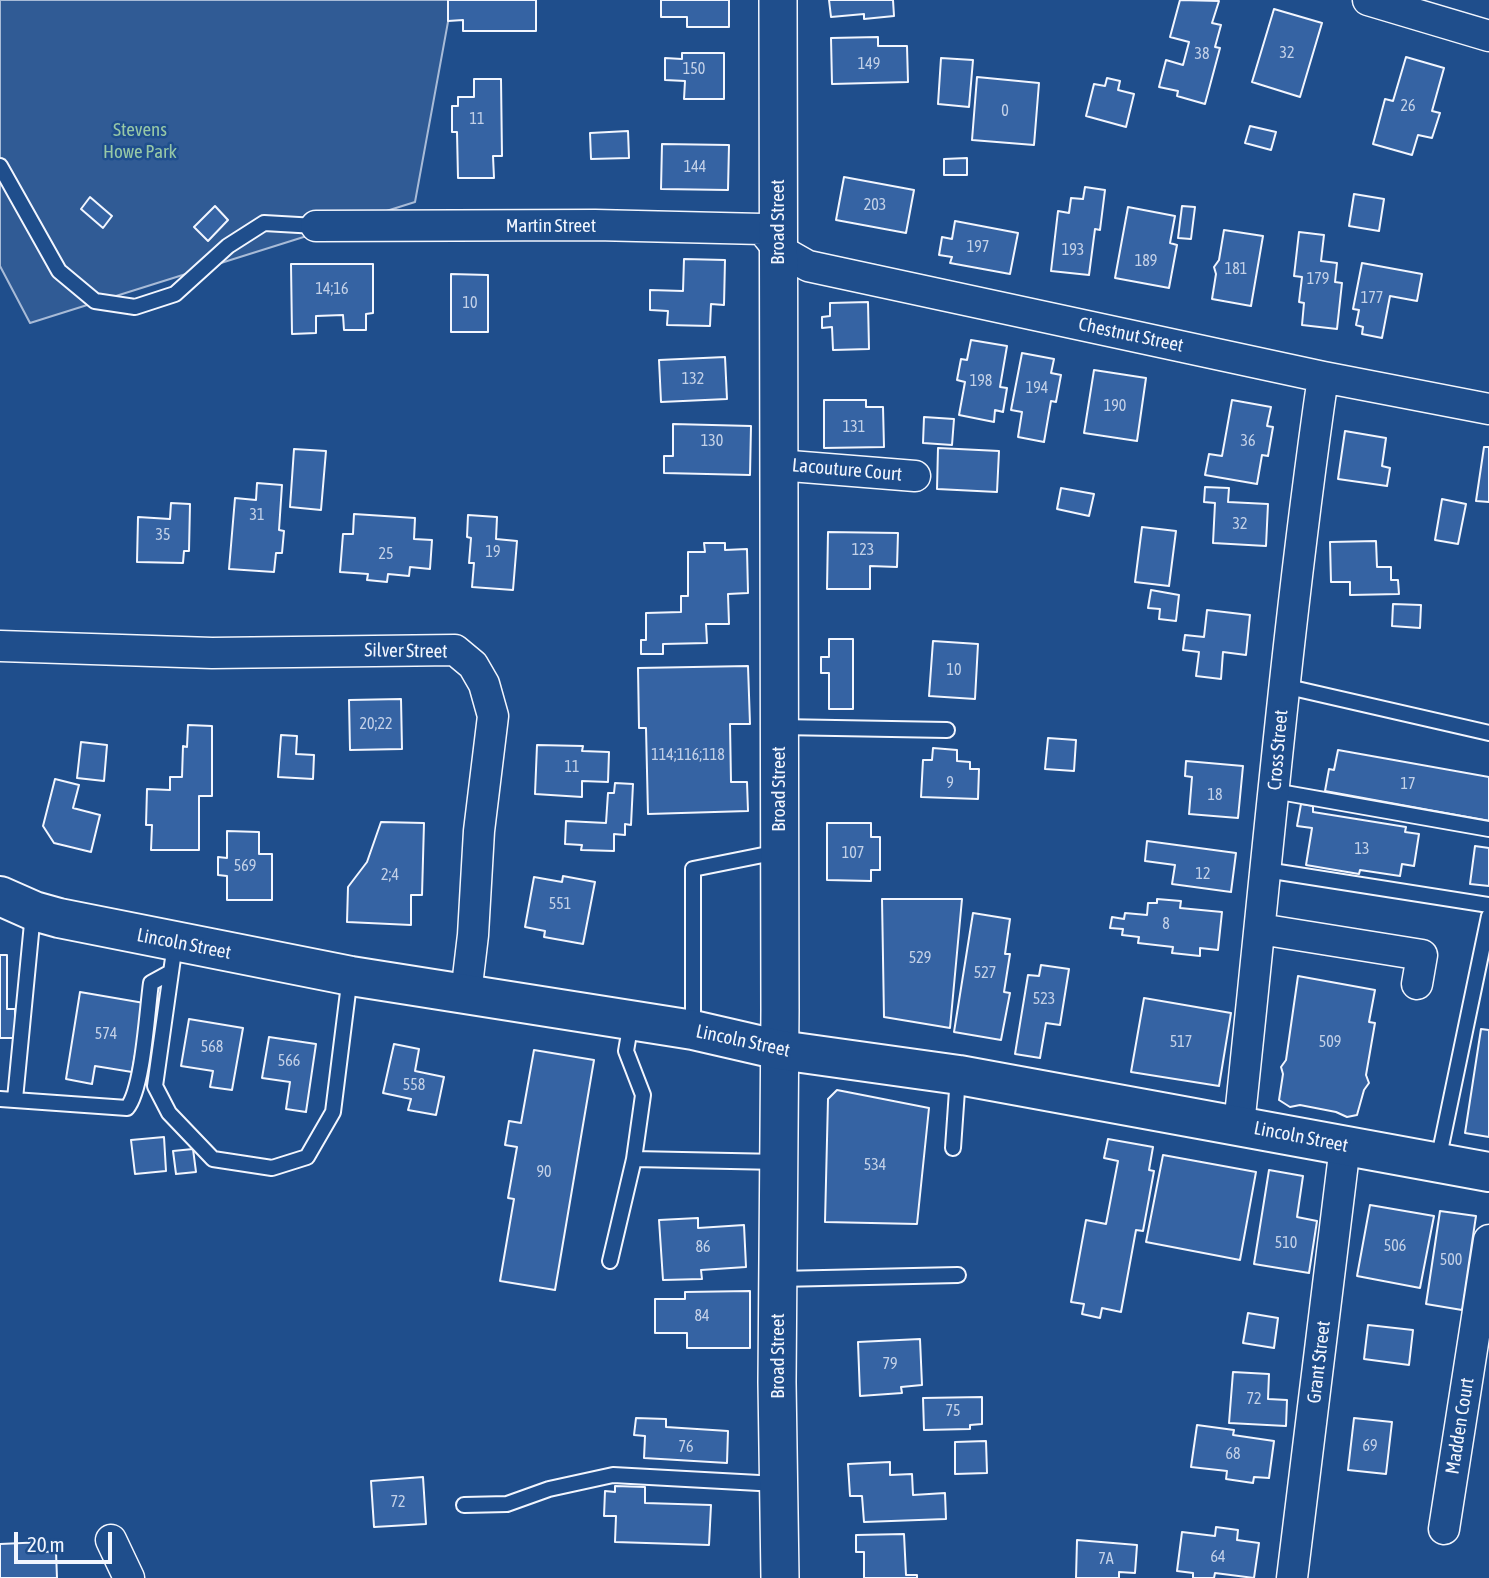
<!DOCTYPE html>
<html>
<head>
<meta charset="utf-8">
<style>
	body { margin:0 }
	#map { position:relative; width:1489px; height:1578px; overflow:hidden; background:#1f4e8c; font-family:"Asap Condensed",sans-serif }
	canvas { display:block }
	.scale { position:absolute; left:14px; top:1532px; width:98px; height:32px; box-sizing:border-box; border:4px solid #f2f6ff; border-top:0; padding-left:9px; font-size:21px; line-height:24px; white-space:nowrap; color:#f2f6ff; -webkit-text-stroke:5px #1f4e8c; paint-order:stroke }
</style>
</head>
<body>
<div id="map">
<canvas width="1489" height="1578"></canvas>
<div class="scale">20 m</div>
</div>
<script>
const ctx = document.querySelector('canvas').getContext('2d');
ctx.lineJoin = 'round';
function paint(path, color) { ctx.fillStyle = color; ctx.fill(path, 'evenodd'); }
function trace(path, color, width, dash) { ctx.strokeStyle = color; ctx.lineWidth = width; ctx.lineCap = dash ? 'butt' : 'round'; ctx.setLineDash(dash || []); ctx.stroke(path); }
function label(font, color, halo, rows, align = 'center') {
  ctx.font = font + ' "Asap Condensed",sans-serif'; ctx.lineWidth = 5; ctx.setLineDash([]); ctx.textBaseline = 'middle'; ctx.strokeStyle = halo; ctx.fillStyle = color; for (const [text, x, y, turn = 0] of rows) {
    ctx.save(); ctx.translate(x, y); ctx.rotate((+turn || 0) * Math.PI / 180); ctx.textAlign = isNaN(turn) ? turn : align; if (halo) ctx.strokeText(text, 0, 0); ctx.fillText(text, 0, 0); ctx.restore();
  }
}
const green = new Path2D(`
	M0 0H452L415 202 30 323 0 266Z`);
paint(green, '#305b95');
trace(green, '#a8bbd7', 2);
const building = new Path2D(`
	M448 0H536V31H463V20L448 21Z
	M661 0H729V27H687V17H661Z
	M829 0H893L894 16 864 19V14L831 17Z
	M1180 0 1219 1 1212 23 1221 25 1215 47 1220 48 1205 104 1177 96 1178 91 1159 87 1166 60 1183 65 1189 42 1170 37Z
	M1274 9 1322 23 1300 97 1252 82Z
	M878 37V46H907L908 82 832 84 831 38Z
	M682 53H724V99H684L685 81 665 80V58L682 59Z
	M1406 57 1444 68 1432 111 1440 113 1432 138 1418 135 1412 155 1373 144 1385 99 1393 101Z
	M941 58 973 60 969 107 938 104Z
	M977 77 1039 83 1034 145 972 140Z
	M1107 78 1120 81 1118 90 1134 94 1126 127 1086 116 1094 84 1105 86Z
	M474 79H501L502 156H493L494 178H458L457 132H452V106H458V97H474Z
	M1250 126 1276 132 1271 150 1245 143Z
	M628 131 629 158 591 159 590 133Z
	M662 144 729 145 728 190 661 189Z
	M967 158V175H944V159Z
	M844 177 914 190 906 233 836 220Z
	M1085 187 1105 190 1100 230 1095 229 1089 275 1051 271 1058 211 1069 213 1071 198 1083 199Z
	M1354 194 1384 199 1379 231 1349 226Z
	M90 197 112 216 103 228 81 209Z
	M215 206 228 220 208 241 194 227Z
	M1182 206 1195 207 1191 239 1178 238Z
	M1128 207 1175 216 1170 243 1177 245 1169 288 1115 278Z
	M955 221 1018 233 1010 274 950 263 952 257 939 255 942 237 952 239Z
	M1224 230 1263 236 1251 306 1212 299 1216 274 1214 267 1219 260Z
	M1299 232 1324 235 1321 261 1337 263 1335 282 1342 283 1337 329 1302 325 1304 303 1299 302 1302 277 1294 276Z
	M684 259 725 260 724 305 711 304 710 326 667 325 668 311 650 310V290L683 291Z
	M1362 263 1422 274 1417 301 1390 296 1382 338 1362 334 1363 327 1356 325 1359 310 1353 309Z
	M291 264H373V313L366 314V330H344L343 315 316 316V333L292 334Z
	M451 274 488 275V332H451Z
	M868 302 869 349 833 350 832 327 822 328V317L830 316V303Z
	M971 340 1007 346 1000 387 1007 388 1003 412 995 410 994 422 959 415 965 382 957 380 961 359 967 360Z
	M1022 353 1054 359 1051 373 1061 375 1056 402 1051 401 1044 442 1018 437 1022 412 1011 410Z
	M725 357 727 399 661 402 659 360Z
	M1094 370 1146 378 1137 441 1084 433Z
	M824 400H866V407H883L884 447 824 448Z
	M1232 400 1271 407 1267 426 1273 427 1268 456 1262 455 1257 484 1205 475 1209 454 1222 456Z
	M924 417 954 419 952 445 923 443Z
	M673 424 751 426 750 475 664 473V456H673Z
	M1345 431 1386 438 1382 466 1390 468 1387 486 1338 479Z
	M1484 447H1489V502L1476 501Z
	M938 448 999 451 997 492 937 489Z
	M294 449 326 451 321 510 290 507Z
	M257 483 282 485 279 530 284 531 282 553H276L274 572 229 569 235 498 256 500Z
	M1205 487 1229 488 1228 502 1268 504 1266 546 1213 543 1215 503 1204 502Z
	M1061 488 1094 494 1089 516 1057 509Z
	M1442 499 1466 504 1458 544 1435 540Z
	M171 503 190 504 189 551H184L183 563 137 562 138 517 170 519Z
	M354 514 415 518 414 539 432 540 430 569 410 567 409 576 388 574 387 582 367 580 368 574 340 572 343 534H353Z
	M468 515 497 517 496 539 517 541 513 590 472 587 474 563H469L471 538 467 537Z
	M1142 527 1176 531 1169 586 1135 582Z
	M828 532 898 533 897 567 870 566V589H827Z
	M1376 541 1377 567H1391V580H1398L1399 594 1350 595V582H1331L1330 542Z
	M704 543H725V550L747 549 748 593 728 594 729 624H706L707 643 663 644V654H641V640H646V613L681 612V596H688V552H705Z
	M1151 590 1179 595 1176 621 1159 619 1160 609 1148 608Z
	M1393 604 1421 605 1420 628 1392 626Z
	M1207 610 1250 615 1246 655 1223 652 1221 679 1196 676 1199 652 1183 650 1185 635 1204 637Z
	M829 639H853V709H829V673H821V657H829Z
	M933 641 978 644 975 699 929 696Z
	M748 666 750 724H730L731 782H747L748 811 648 814 646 728H639L638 668Z
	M401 699 402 749 350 750 349 700Z
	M188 725 212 726V796H199V850H151L152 825H146L147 789 170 790V777H182L183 746 187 747Z
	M281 735 297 736 296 754 314 755 313 779 278 777Z
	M1048 738 1076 740 1074 771 1045 769Z
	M81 742 107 745 104 781 77 778Z
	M537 745 583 746 582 751 609 752 608 782 582 781V797L535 794Z
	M933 748 957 750V761L970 762V769H979L978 799 921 797 923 760H932Z
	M1338 750 1489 777V821L1325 791 1329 769 1334 770Z
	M1186 761 1243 766 1238 818 1189 814 1192 777 1185 776Z
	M55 779 79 785 73 808 100 815 91 852 54 843 43 826Z
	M615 783 633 784 631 825 625 824V835L614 834V851L581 850 582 845 565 844 566 821 606 823 608 793H614Z
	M1301 804 1313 806V812L1406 827 1405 832 1419 834 1414 866 1402 864 1400 876 1360 870 1359 874 1306 865 1312 828 1297 826Z
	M381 822 424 823 422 895H411V925L347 922 348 887 367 862Z
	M827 823H871V837H880V870H871V881L827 880Z
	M227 831 259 832V854H272V900H227V876L218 875V857L227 858Z
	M1147 841 1236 853 1231 892 1172 884 1175 865 1145 861Z
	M1475 846 1489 848V886L1470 884Z
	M563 876 595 882 583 944 544 937 545 931 525 927 534 877 562 882Z
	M882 899H962L950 1028 884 1017Z
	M1157 899 1181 901 1180 908 1222 912 1218 950 1200 948V956L1172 953 1173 947 1138 943 1139 937 1122 935 1123 929 1110 928 1112 917 1124 919 1125 913 1147 915 1148 903H1157Z
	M973 913 1010 919 1005 954H1010L1004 992 1010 993 1001 1040 954 1032Z
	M0 955H7V1009H15V1038H0Z
	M1041 965 1069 969 1060 1025 1046 1023 1040 1058 1015 1054 1028 975 1039 976Z
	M1298 976 1375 990 1369 1022 1375 1023 1366 1075 1369 1083 1364 1090 1357 1115 1347 1117 1336 1112 1300 1105 1290 1107 1279 1100 1283 1074 1281 1067 1286 1060Z
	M80 992 144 1003 132 1072 95 1066 92 1084 66 1079Z
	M1144 998 1231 1013 1219 1086 1131 1072Z
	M189 1019 243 1028 232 1090 210 1087 213 1071 181 1066Z
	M1481 1029 1489 1030V1137L1465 1133Z
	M269 1037 316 1044 306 1112 286 1109 290 1082 262 1078Z
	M394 1044 419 1049 415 1071 444 1077 436 1115 408 1110 411 1099 383 1093Z
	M534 1050 594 1060 555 1290 500 1281 514 1199 508 1198 517 1147 505 1145 509 1121 521 1123Z
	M837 1090 929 1108 917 1224 825 1222 828 1099Z
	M164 1137 166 1171 135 1174 131 1140Z
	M1108 1139 1153 1147 1149 1170 1154 1171 1143 1231 1136 1230 1121 1312 1102 1308 1100 1318 1082 1314 1084 1304 1071 1302 1086 1220 1106 1224 1118 1161 1104 1158Z
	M193 1149 196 1172 176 1174 173 1151Z
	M1163 1155 1256 1172 1240 1260 1146 1242Z
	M1269 1170 1303 1176 1297 1217 1317 1221 1309 1273 1254 1264Z
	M1370 1205 1434 1216 1420 1288 1357 1276Z
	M1440 1211 1476 1216 1462 1310 1426 1304Z
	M698 1218V1228L744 1225 746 1267 701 1270 702 1279 663 1280 659 1220Z
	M750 1291V1348H687V1333H655V1299H685V1292Z
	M1248 1313 1278 1318 1274 1348 1243 1343Z
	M1368 1325 1413 1330 1409 1365 1364 1359Z
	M920 1339 922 1385 901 1387 902 1393 860 1396 858 1342Z
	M1233 1372 1269 1374 1268 1399 1287 1400 1286 1426 1229 1423Z
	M982 1397V1424L970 1425V1429L924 1430 923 1398Z
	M636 1418 666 1419V1427L728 1431 727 1463 644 1458 645 1436 634 1435Z
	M1354 1418 1392 1422 1386 1474 1348 1470Z
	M1197 1425 1234 1430 1233 1435 1274 1441 1269 1478 1254 1477 1253 1483 1226 1479 1227 1471 1191 1467Z
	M986 1441 987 1473 955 1474V1442Z
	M890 1462V1475L912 1474 913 1495 945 1493 946 1519 864 1522 862 1496H850L848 1464Z
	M423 1477 426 1524 374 1527 371 1481Z
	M615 1486 645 1487V1503L711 1505 709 1545 615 1542 616 1516H604L605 1491 615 1492Z
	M1216 1527 1238 1530 1237 1540 1259 1543 1254 1578 1215 1573 1214 1578H1193V1573L1177 1571 1182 1532 1215 1536Z
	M904 1534 906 1575H917V1578H864V1552H856V1535Z
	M1077 1540 1137 1545 1135 1573 1119 1572V1578H1076Z
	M45 1542V1552L56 1551 57 1578H0V1544Z`);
paint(building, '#3563a3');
trace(building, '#f2f6ff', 2);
const service = new Path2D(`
	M0 166 59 271 95 301 135 307 175 294 228 246 264 223 316 226
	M1284 686 1489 733
	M780 727 947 730
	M1274 791 1489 829
	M1266 870 1489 905
	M175 944 155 1086 169 1113 213 1159 272 1168 307 1157 333 1112 350 976
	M693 1028V869L778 852
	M0 1099 127 1108C143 1089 147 1011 151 983L171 972
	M15 1099 33 913
	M953 1148 958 1076
	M634 1159 779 1162
	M1438 1161 1489 916
	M610 1261 634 1159 643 1095 626 1051 631 1022
	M779 1279 958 1275
	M464 1505 507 1504 549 1489 613 1475 777 1484`);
const minor = new Path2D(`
	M1368 0 1489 36
	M316 226 595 225 762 229 778 249 808 266 1323 377 1489 409
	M778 465 915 476
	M0 646 212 653 455 650 473 665 484 684 493 716 479 831 473 935 466 994
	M1260 929 1422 955 1417 984
	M1239 1125C1266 875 1287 625 1323 377
	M1444 1529 1489 1240
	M111 1540 129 1578
	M1292 1578 1345 1146`);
const tertiary = new Path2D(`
	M778 0 780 1009 777 1382 780 1578`);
const primary = new Path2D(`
	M0 896 34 911 59 918 351 976 693 1030 780 1050 959 1075 1489 1172`);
trace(service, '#f2f6ff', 18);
trace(minor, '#f2f6ff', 33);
trace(tertiary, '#f2f6ff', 40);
trace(primary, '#f2f6ff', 42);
trace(service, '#1f4e8c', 14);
trace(minor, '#1f4e8c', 30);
trace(tertiary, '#1f4e8c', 37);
trace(primary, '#1f4e8c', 38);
label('16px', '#c3d1e8', null, [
	["32",1287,53],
	["38",1202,54],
	["149",869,64],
	["150",694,69],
	["26",1408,106],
	["0",1005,111],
	["11",477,119],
	["144",695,167],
	["203",875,205],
	["197",978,247],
	["193",1073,250],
	["189",1146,261],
	["181",1236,269],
	["179",1318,279],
	["14;16",332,289],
	["177",1372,298],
	["10",470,303],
	["132",693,379],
	["198",981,381],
	["194",1037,388],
	["190",1115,406],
	["131",854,427],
	["130",712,441],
	["36",1248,441],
	["31",257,515],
	["32",1240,524],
	["35",163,535],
	["123",863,550],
	["19",493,552],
	["25",386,554],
	["10",954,670],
	["20;22",376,724],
	["114;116;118",688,755],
	["11",572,767],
	["9",950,783],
	["17",1408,784],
	["18",1215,795],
	["13",1362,849],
	["107",853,853],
	["569",245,866],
	["12",1203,874],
	["2;4",390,875],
	["551",560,904],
	["8",1166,924],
	["529",920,958],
	["527",985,973],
	["523",1044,999],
	["574",106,1034],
	["517",1181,1042],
	["509",1330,1042],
	["568",212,1047],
	["566",289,1061],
	["558",414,1085],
	["534",875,1165],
	["90",544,1172],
	["510",1286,1243],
	["506",1395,1246],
	["86",703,1247],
	["500",1451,1260],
	["84",702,1316],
	["79",890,1364],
	["72",1254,1399],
	["75",953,1411],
	["69",1370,1446],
	["76",686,1447],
	["68",1233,1454],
	["72",398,1502],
	["64",1218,1557],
	["7A",1106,1559]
]);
label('19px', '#97c8a6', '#1f4e8c', [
	["Stevens",140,130],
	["Howe Park",140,152]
]);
label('19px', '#f2f6ff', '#1f4e8c', [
	["Broad Street",778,222,-90],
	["Martin Street",551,226],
	["Chestnut Street",1131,335,12],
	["Lacouture Court",847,470,5],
	["Silver Street",406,651,1],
	["Cross Street",1278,750,-85],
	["Broad Street",779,789,-90],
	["Lincoln Street",184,944,11],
	["Lincoln Street",743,1041,12],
	["Lincoln Street",1301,1137,11],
	["Broad Street",778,1356,-90],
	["Grant Street",1319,1362,-83],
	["Madden Court",1460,1426,-81]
]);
</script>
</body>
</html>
